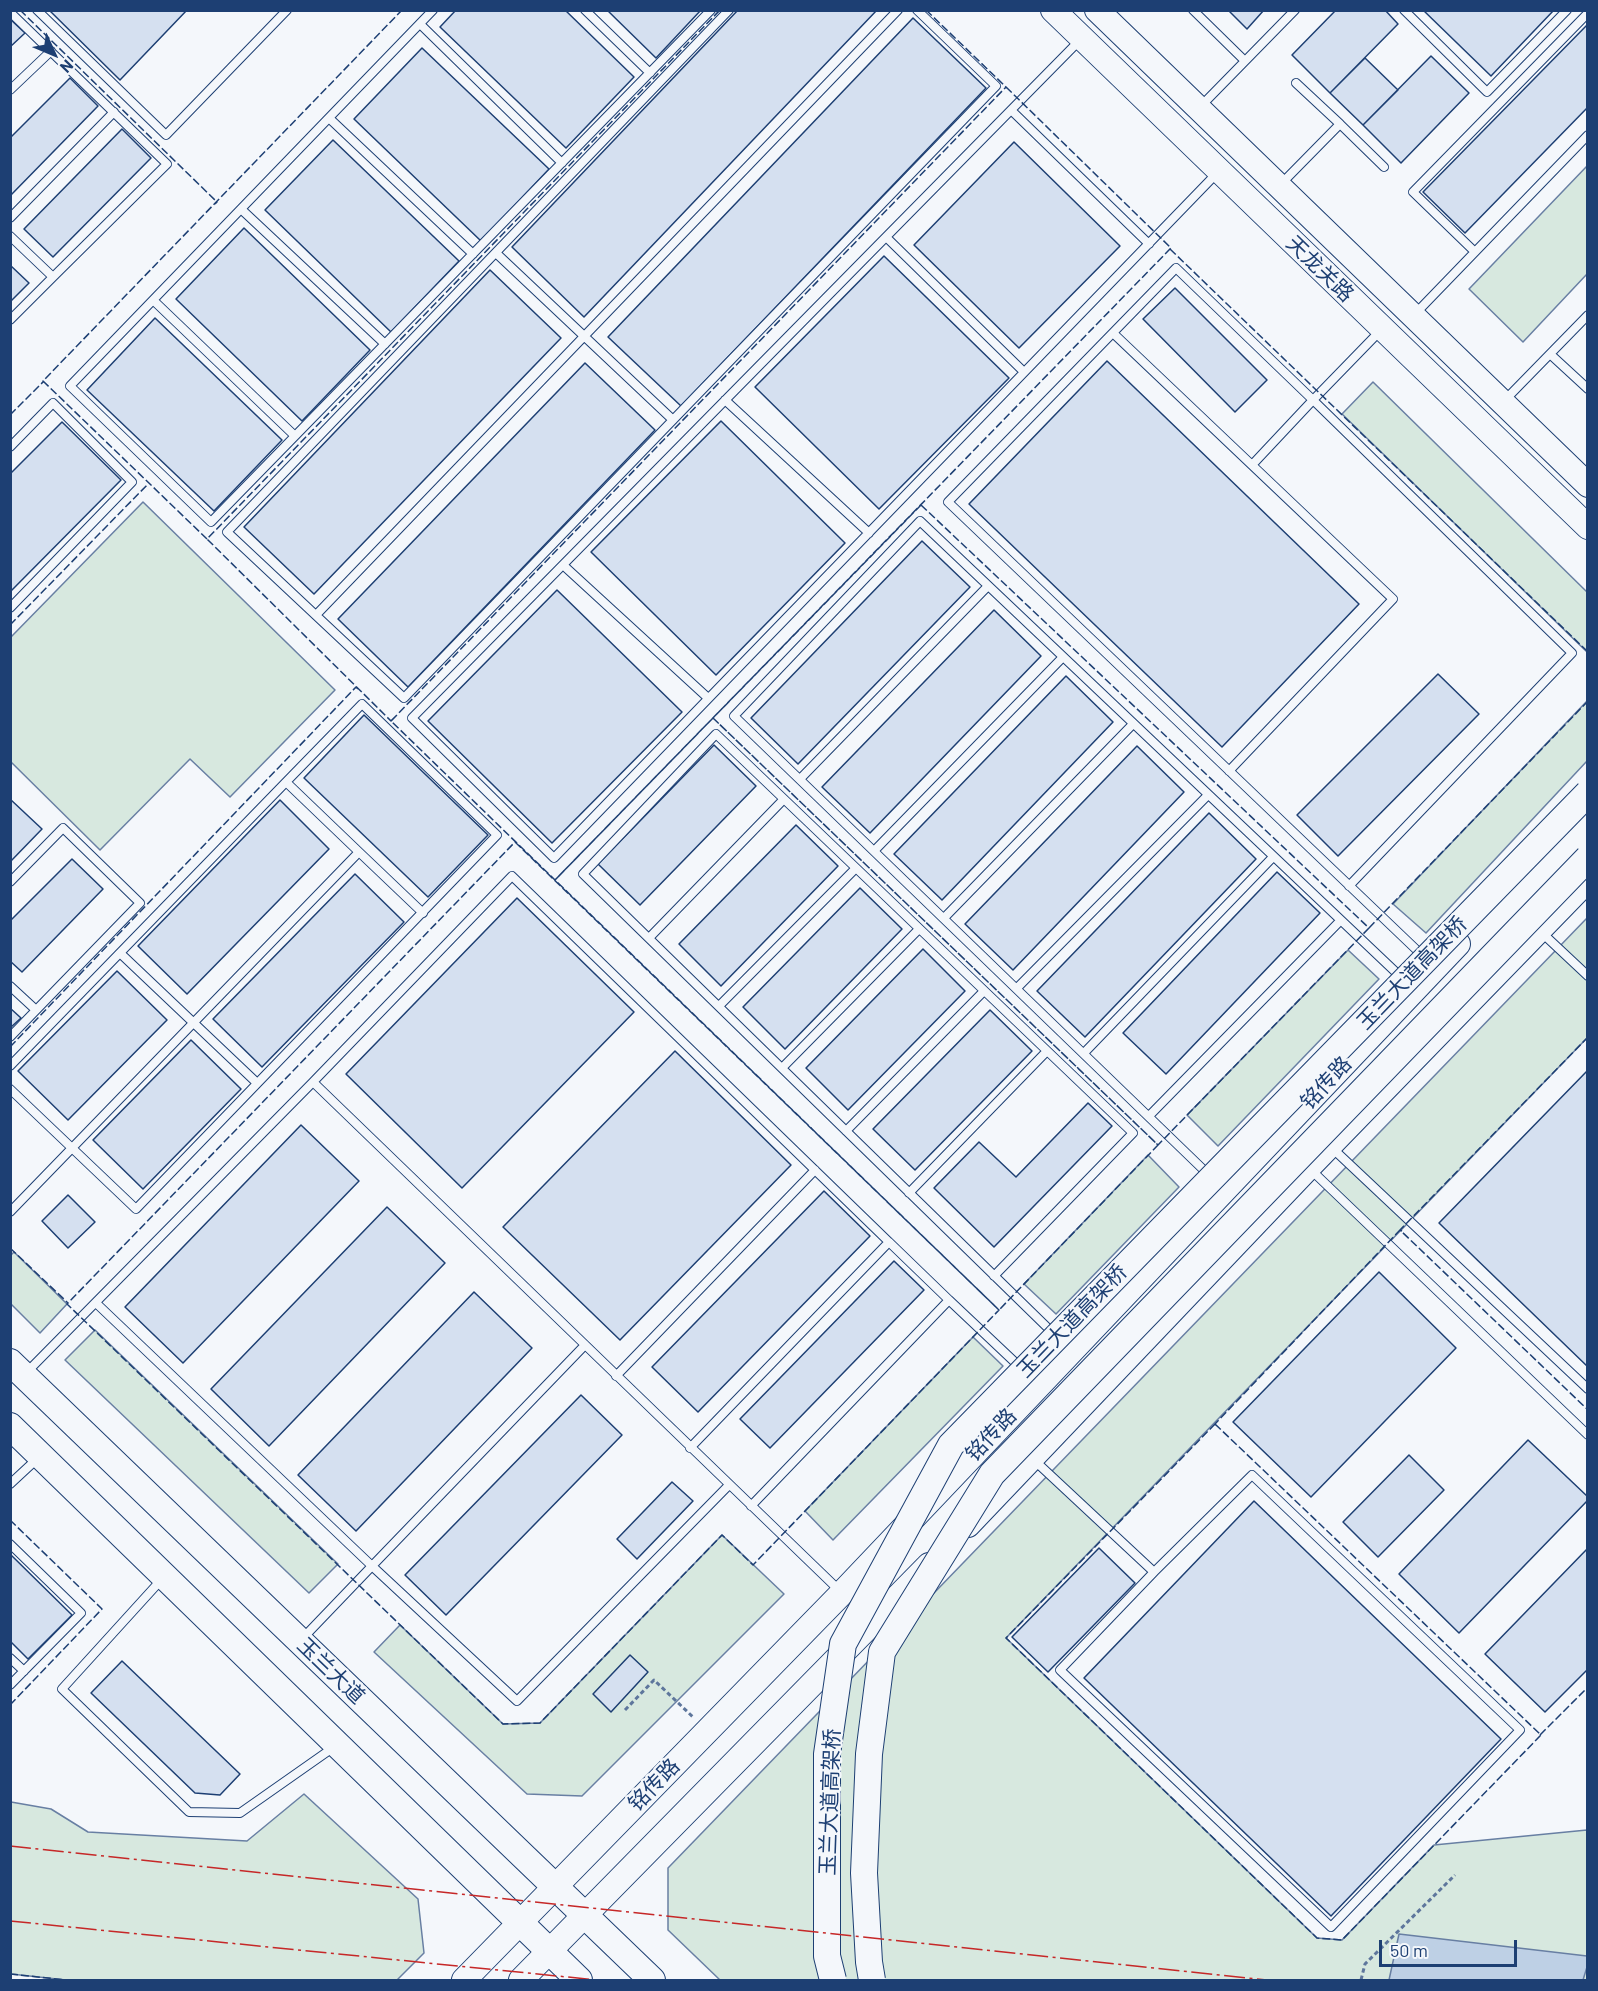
<!DOCTYPE html>
<html>
<head>
<meta charset="utf-8">
<style>
	body { margin:0 }
	#map { position:relative; width:1598px; height:1991px; overflow:hidden; background:#f4f7fb; font-family:Barlow,sans-serif }
	canvas { display:block }
	.frame { position:absolute; inset:0; border:12px solid #1d3f73; pointer-events:none }
	.north { position:absolute; left:24px; top:24px; width:60px; height:60px; -webkit-text-stroke:4px #f4f7fb; paint-order:stroke; rotate:134deg; font-size:16px; font-weight:700; line-height:24px; text-align:center; color:#1d3f73 }
	.north::after { content:''; display:block; margin:auto; width:21px; height:27px; background:#1d3f73; clip-path:polygon(50% 0,100% 100%,50% 72%,0 100%) }
	.scale { position:absolute; left:1379px; top:1940px; width:138px; height:27px; box-sizing:border-box; border:3px solid #1d3f73; border-top:0; padding-left:8px; font-size:18px; line-height:21px; white-space:nowrap; color:#1d3f73; -webkit-text-stroke:4px #f4f7fb; paint-order:stroke }
</style>
</head>
<body>
<div id="map">
<canvas width="1598" height="1991"></canvas>
<div class="frame"></div>
<div class="north">N</div>
<div class="scale">50 m</div>
</div>
<script>
const ctx = document.querySelector('canvas').getContext('2d');
ctx.lineJoin = 'round';
function paint(path, color) { ctx.fillStyle = color; ctx.fill(path, 'evenodd'); }
function trace(path, color, width, dash) { ctx.strokeStyle = color; ctx.lineWidth = width; ctx.lineCap = dash ? 'butt' : 'round'; ctx.setLineDash(dash || []); ctx.stroke(path); }
function label(font, color, halo, rows, align = 'center') {
  ctx.font = font + ' Barlow,"Noto Sans SC",sans-serif'; ctx.lineWidth = 4.5; ctx.setLineDash([]); ctx.textBaseline = 'middle'; ctx.strokeStyle = halo; ctx.fillStyle = color; for (const [text, x, y, turn = 0] of rows) {
    ctx.save(); ctx.translate(x, y); ctx.rotate((+turn || 0) * Math.PI / 180); ctx.textAlign = isNaN(turn) ? turn : align; if (halo) ctx.strokeText(text, 0, 0); ctx.fillText(text, 0, 0); ctx.restore();
  }
}
const green = new Path2D(`
	M1587 166V274L1523 342 1469 289Z
	M1373 382 1587 592V652L1342 414Z
	M143 502 335 690 230 797 190 759 100 850 11 762V637Z
	M1587 701V761L1426 933 1393 904Z
	M1587 918V1038L1006 1638 1317 1938 1342 1940 1434 1845 1587 1830V1980H720L668 1930V1868Z
	M1348 950 1379 979 1218 1146 1187 1115Z
	M1148 1155 1179 1187 1056 1314 1024 1284Z
	M14 1252 67 1304 40 1333 11 1304V1255Z
	M95 1330 338 1564 309 1593 65 1360Z
	M973 1337 1003 1366 833 1540 805 1511Z
	M722 1535 784 1594 582 1796 527 1794 374 1652 400 1625 503 1724 540 1723Z
	M304 1794 418 1899 424 1953 397 1980H66L11 1974V1802L51 1809 88 1832 247 1841Z`);
paint(green, '#d7e8df');
trace(green, '#687fa3', 1.5);
const water = new Path2D(`
	M1399 1934 1587 1956V1967L1583 1980H1389Z`);
paint(water, '#bed0e5');
trace(water, '#687fa3', 1.5);
const building = new Path2D(`
	M49 10H187L120 80Z
	M456 10H565L634 77 566 148 440 27Z
	M607 10H701L656 58Z
	M738 10H877L584 317 512 247Z
	M1228 10H1264L1247 29Z
	M1336 10H1385L1398 24 1330 93 1292 55Z
	M1423 10H1554L1491 76Z
	M913 18 986 88 681 406 608 337Z
	M10 19 25 33 10 47Z
	M1588 24V107L1465 233 1423 192Z
	M422 48 549 169 481 241 354 119Z
	M1431 56 1469 93 1401 163 1363 125Z
	M1365 58 1398 90 1363 125 1330 93Z
	M70 78 98 106 10 196V138Z
	M122 129 151 158 53 257 24 229Z
	M333 140 459 261 391 332 265 210Z
	M1014 142 1120 246 1019 348 914 245Z
	M244 228 370 350 302 421 176 299Z
	M884 256 1009 378 879 509 755 387Z
	M10 265 29 283 10 302Z
	M490 270 561 338 314 594 244 527Z
	M1175 288 1267 380 1235 412 1143 319Z
	M155 318 282 440 214 511 87 390Z
	M1107 361 1359 604 1222 747 969 504Z
	M585 363 655 430 408 687 338 619Z
	M721 421 845 543 716 675 591 552Z
	M62 422 121 480 10 592V474Z
	M922 541 970 587 798 764 751 718Z
	M557 590 682 712 552 843 428 721Z
	M994 610 1041 656 870 833 822 787Z
	M1438 674 1479 714 1338 856 1297 815Z
	M1066 676 1113 722 942 900 894 854Z
	M364 715 488 835 428 897 304 778Z
	M714 745 756 786 640 905 598 864Z
	M1137 746 1184 792 1013 970 965 924Z
	M10 799 42 829 10 862Z
	M280 800 329 849 187 994 138 946Z
	M1209 813 1256 859 1085 1037 1037 991Z
	M796 825 838 866 721 986 679 944Z
	M72 859 103 889 22 972 10 961V921Z
	M1277 872 1320 913 1166 1074 1123 1033Z
	M355 874 404 922 262 1067 213 1019Z
	M860 888 902 929 785 1049 743 1007Z
	M517 898 634 1012 462 1188 346 1074Z
	M923 949 965 991 848 1110 806 1068Z
	M117 971 167 1020 68 1120 18 1071Z
	M10 1008 21 1018 10 1028Z
	M990 1010 1032 1051 915 1170 873 1129Z
	M191 1040 241 1089 143 1189 93 1140Z
	M675 1051 791 1165 620 1340 503 1227Z
	M1588 1070V1367L1439 1223Z
	M1088 1103 1112 1126 994 1247 934 1188 979 1142 1016 1177Z
	M301 1125 359 1181 183 1363 125 1307Z
	M824 1191 870 1236 698 1412 652 1367Z
	M68 1195 95 1222 68 1248 42 1221Z
	M387 1207 445 1263 269 1446 211 1389Z
	M894 1261 924 1290 770 1448 740 1419Z
	M1379 1272 1456 1348 1311 1497 1233 1422Z
	M474 1292 532 1348 356 1531 298 1475Z
	M581 1395 622 1435 446 1615 405 1575Z
	M1528 1440 1588 1497V1500L1459 1633 1399 1574Z
	M1409 1455 1444 1490 1378 1557 1343 1522Z
	M672 1482 693 1501 637 1559 617 1539Z
	M1254 1501 1501 1739 1331 1916 1084 1678Z
	M1099 1548 1135 1583 1048 1672 1012 1637Z
	M1588 1548V1669L1545 1712 1485 1654Z
	M10 1554 72 1615 28 1659 10 1641Z
	M630 1655 648 1672 611 1712 593 1694Z
	M122 1661 240 1774 220 1795 195 1793 91 1693Z`);
paint(building, '#d5e0f0');
trace(building, '#1d3f73', 1.5);
const lane = new Path2D(`
	M37 10 166 135 287 10
	M433 10 70 386 211 522 711 10
	M585 10 650 73
	M729 10 227 532 404 698 996 86 917 10
	M1193 10 1245 61
	M1404 10 1487 92 1567 10
	M10 12 167 164 53 277 10 236
	M420 24 562 163
	M1081 39 412 718 554 858 1219 171
	M1296 83 1340 124
	M10 90 51 51
	M1201 106 1295 10
	M1011 110 1149 244
	M329 118 473 254
	M1281 184 1340 124 1384 167
	M241 209 385 344
	M10 218 114 112
	M886 237 1024 372
	M1475 252 1413 192 1588 13
	M496 253 673 420
	M153 300 295 436
	M1415 314 1588 135
	M10 320 53 277
	M1382 329 1313 400 1176 268 948 502 1424 957
	M1113 333 1393 599 1229 771
	M1550 354 1588 389
	M725 400 869 533
	M1505 400 1588 315
	M10 447 53 403 132 482 10 608
	M1252 465 1313 400 1572 653 1349 886
	M563 565 708 698
	M316 615 898 10
	M800 779 988 586
	M874 851 1063 657
	M359 852 423 913
	M10 882 63 828 140 903 10 1037
	M944 918 1133 724
	M1540 931 1588 976
	M649 938 784 799
	M120 953 257 1083
	M10 986 36 1010
	M1017 988 1208 795
	M719 1006 856 868
	M1084 1053 1273 857
	M10 1066 286 782
	M782 1068 919 929
	M10 1089 136 1209 497 835 362 704 286 782 359 852 10 1212
	M1149 1116 1341 920
	M846 1131 984 991
	M1330 1146 1588 1389
	M1309 1168 1588 1435
	M1211 1177 734 716 920 521 1403 979
	M909 1193 1047 1051
	M994 1276 1133 1133 716 734 583 874C740 1027 897 1181 1054 1334
	M949 1300 1021 1368
	M96 1303 372 1566 302 1639
	M585 1345 372 1566 517 1701 729 1485
	M25 1374 313 1082
	M616 1376 815 1170
	M690 1448 889 1242 512 876 313 1082 842 1593
	M1034 1460 1154 1572 1060 1670 1331 1927 1520 1730 1252 1475 1154 1572
	M10 1484 38 1458
	M751 1506 949 1300 889 1242
	M10 1544 81 1613 10 1685
	M162 1579 62 1689 189 1812 240 1813 334 1747
	M10 1658 24 1671`);
const secondary = new Path2D(`
	M1053 10 1588 527
	M1097 10 1588 485
	M968 1525 1308 1168 1588 880
	M464 1980 842 1593 1458 944
	M521 1980 929 1565`);
const primary = new Path2D(`
	M10 1362 652 1980
	M10 1426 579 1980`);
trace(lane, '#1d3f73', 10);
trace(secondary, '#1d3f73', 26);
trace(primary, '#1d3f73', 28);
trace(new Path2D(`
	M625 1710 654 1680 693 1717
	M1361 1980 1365 1964 1455 1875`), '#5e769c', 3, [4.5, 3]);
trace(lane, '#f4f7fb', 8);
trace(secondary, '#f4f7fb', 24);
trace(primary, '#f4f7fb', 26);
const primaryBridge = new Path2D(`
	M833 1980 827 1956V1754L843 1644 951 1445 1588 793
	M872 1980 869 1962 864 1873 869 1754 882 1652 992 1474 1588 858`);
trace(primaryBridge, '#1d3f73', 28, []);
trace(primaryBridge, '#f4f7fb', 26);
trace(new Path2D(`
	M20 10 217 202 215 204
	M926 10 1006 87 1005 88
	M1006 87 1171 248 555 880 391 721Z
	M1170 249 1588 652
	M10 415 44 381
	M921 505 1369 928 1588 701
	M921 505 1369 928 1158 1145 713 718Z
	M207 539 43 381 402 10
	M10 625 149 483
	M713 718 1158 1145 999 1310 555 880Z
	M393 719 391 721 207 539 720 10
	M515 842 999 1310 753 1565 722 1535 540 1723 503 1724 67 1304Z
	M10 1047 356 687 358 689
	M1402 1231 1400 1230 1588 1037
	M10 1248 68 1303
	M1215 1424 1541 1735 1342 1940 1317 1938 1006 1638Z
	M1217 1426 1215 1424 1400 1230 1588 1410
	M10 1520 102 1609 10 1705
	M1540 1735 1588 1687
	M10 1974 66 1980`), '#1d3f73', 1.5, [8, 3]);
trace(new Path2D(`
	M10 1846 1267 1980
	M10 1921 597 1980`), '#c62828', 1.5, [21, 4.5, 3, 4.5]);
label('21px', '#1d3f73', '#f4f7fb', [
	["天龙关路",1320,269,44],
	["玉兰大道高架桥",1412,973,-46],
	["铭传路",1326,1083,-47],
	["玉兰大道高架桥",1072,1321,-46],
	["铭传路",991,1435,-47],
	["玉兰大道",331,1671,44],
	["铭传路",654,1785,-46],
	["玉兰大道高架桥",830,1802,-88]
]);
</script>
</body>
</html>
